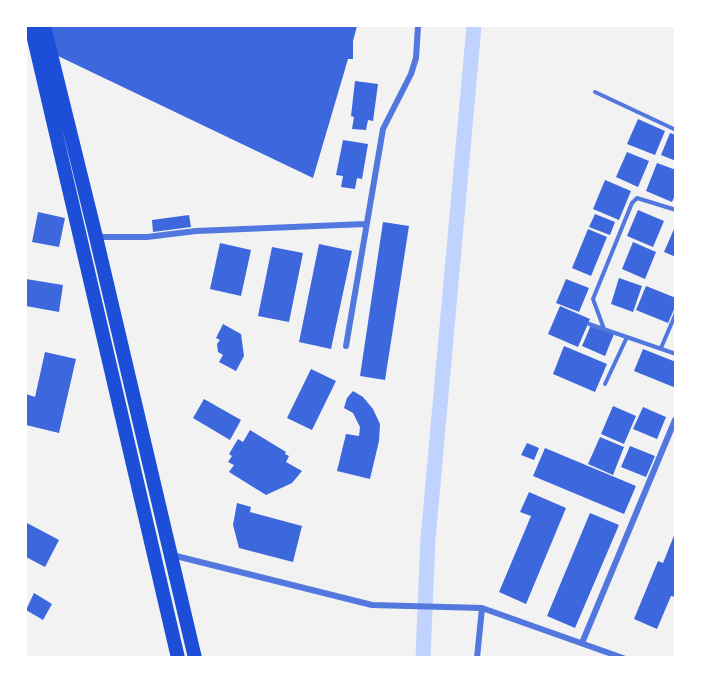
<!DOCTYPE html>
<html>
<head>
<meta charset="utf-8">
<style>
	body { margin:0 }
	#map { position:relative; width:701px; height:683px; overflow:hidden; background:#f2f2f2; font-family:Jost,sans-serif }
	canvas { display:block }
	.frame { position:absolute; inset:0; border:27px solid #fff; pointer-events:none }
</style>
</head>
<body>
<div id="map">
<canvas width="701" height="683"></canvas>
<div class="frame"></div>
</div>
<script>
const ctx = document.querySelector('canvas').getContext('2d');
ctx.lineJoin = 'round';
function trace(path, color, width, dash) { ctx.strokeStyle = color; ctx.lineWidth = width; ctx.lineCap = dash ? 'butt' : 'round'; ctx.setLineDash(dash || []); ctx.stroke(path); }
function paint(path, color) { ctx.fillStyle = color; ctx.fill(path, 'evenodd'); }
trace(new Path2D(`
	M423 658 428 539 474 26`), '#bfd3fe', 15);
paint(new Path2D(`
	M44 26H357L353 41V59H348L313 178 35 45Z
	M355 81 378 84 373 121 368 120 366 130 352 129 354 117 351 116Z
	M638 119 665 131 655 155 627 144Z
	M670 133 676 135V161L661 155Z
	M343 140 368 144 362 179 357 178 355 189 341 187 343 176 336 175Z
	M627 152 649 161 638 187 616 177Z
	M657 163 676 170V193L672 202 646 191Z
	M605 180 631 191 619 220 593 209Z
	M638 210 664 221 653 247 627 236Z
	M38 212 65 218 59 247 32 242Z
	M595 214 615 222 610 235 589 227Z
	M189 215 191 227 153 232 152 220Z
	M383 222 409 226 385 380 360 376Z
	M588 229 607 237 591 276 572 268Z
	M674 229 676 230V257L664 252Z
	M633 242 656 252 645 279 622 269Z
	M220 243 251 250 241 296 210 289Z
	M319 244 352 251 331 349 299 342Z
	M272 247 303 253 289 322 258 316Z
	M619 278 642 286 633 312 611 304Z
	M26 279 63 285 59 312 26 306Z
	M566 279 589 288 579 312 556 303Z
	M646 286 676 298V305L668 323 636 310Z
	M560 306 590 319 578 347 548 334Z
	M223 324 241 334 244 356 236 371 219 362 223 355 218 352 217 344 220 340 216 338Z
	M591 325 614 334 605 356 582 346Z
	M564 346 607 364 595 392 553 374Z
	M643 349 676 362V388L634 371Z
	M45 352 76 359 59 433 26 425V394L35 397Z
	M311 369 336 381 312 430 287 418Z
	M353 391 363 397 373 409 380 424 379 441 370 479 337 471 346 434 359 436 360 427 353 413 344 408 347 398Z
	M204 399 241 420 230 440 193 418Z
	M613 406 636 416 624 444 601 434Z
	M643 407 666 417 657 439 633 429Z
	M250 430 286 452 285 454 289 456 286 462 302 471 292 483 266 495 229 472 234 465 228 462 232 456 229 454 238 439 243 442Z
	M600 437 624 447 613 475 588 464Z
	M527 443 539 448 534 460 521 455Z
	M630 446 655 456 646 477 621 467Z
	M545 448 636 486 624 514 533 476Z
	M529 492 566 508 526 604 499 592 531 516 520 512Z
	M237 503 251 507 250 512 302 526 293 562 239 548 233 525Z
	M590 513 619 525 575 628 547 616Z
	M27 523 59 540 45 567 26 557V526Z
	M675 533 676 597 671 596 657 629 634 619 658 561 663 563Z
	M34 593 52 604 43 620 26 610Z`), '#3d67dc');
trace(new Path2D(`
	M595 92 676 130
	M589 324 676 354
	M604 329 593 299 632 203 637 198 676 210
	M661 348 676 313
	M605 384 627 337`), '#5277de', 4);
trace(new Path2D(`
	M97 237H147L196 231 365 224
	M346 346 383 129 411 74 416 58 418 26
	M172 555 372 605 482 608 623 658
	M582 643 675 420
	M477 658 482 608`), '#5277de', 6);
trace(new Path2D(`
	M31 26 178 658
	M44 26 96 237 195 658`), '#1d4ed8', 14);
</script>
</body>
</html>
